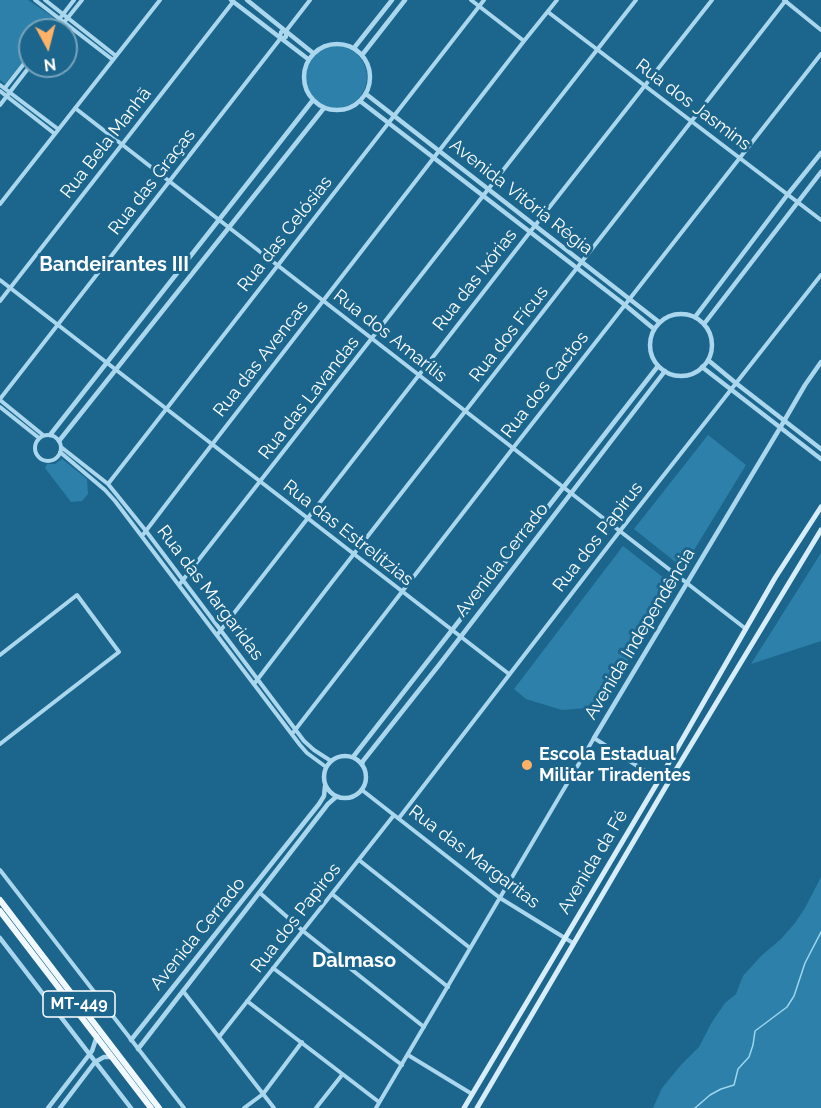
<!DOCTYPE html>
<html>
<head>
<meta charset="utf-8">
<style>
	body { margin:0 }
	#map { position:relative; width:821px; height:1108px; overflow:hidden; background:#1c668e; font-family:Raleway,sans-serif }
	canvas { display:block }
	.north { position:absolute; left:18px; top:18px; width:60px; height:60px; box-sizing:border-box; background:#1c668e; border:2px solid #77a3bb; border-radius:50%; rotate:173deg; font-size:16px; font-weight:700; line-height:24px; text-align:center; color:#fff }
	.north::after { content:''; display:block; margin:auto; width:21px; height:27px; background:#fdb268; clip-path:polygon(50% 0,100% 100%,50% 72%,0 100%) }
</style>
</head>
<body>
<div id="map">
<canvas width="821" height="1108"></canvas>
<div class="north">N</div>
</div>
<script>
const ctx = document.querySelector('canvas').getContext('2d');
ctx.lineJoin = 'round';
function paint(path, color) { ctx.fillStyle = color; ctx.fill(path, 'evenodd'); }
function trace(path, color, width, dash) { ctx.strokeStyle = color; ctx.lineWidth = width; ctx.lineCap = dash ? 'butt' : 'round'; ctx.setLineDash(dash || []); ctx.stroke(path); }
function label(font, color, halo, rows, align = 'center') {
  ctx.font = font + ' Raleway,sans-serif'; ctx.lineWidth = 6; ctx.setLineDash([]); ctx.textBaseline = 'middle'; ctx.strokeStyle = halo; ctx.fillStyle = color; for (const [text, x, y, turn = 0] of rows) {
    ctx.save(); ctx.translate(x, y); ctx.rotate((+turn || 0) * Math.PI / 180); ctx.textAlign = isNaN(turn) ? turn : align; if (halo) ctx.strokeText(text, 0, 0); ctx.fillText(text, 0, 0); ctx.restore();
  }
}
paint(new Path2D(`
	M0 0H28L56 19 48 30H30V53L5 84 0 80Z
	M305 77a31 31 0 1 1 62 0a31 31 0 1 1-62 0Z
	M708 435 746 465 683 568 634 529Z
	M62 459 87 479 88 494 82 501 71 502 45 468 47 464H55Z
	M623 546 674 586 603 701 594 706 586 708 562 710 526 699 514 689Z
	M821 553V641L751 664Z
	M821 877V1108H653L662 1088 681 1065 699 1047 712 1022 725 1003 736 994 743 976 761 956 781 939 795 923 805 908Z`), '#2d80a9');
trace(new Path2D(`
	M695 1108 710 1095 721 1089 734 1085 738 1069 749 1057 753 1045 755 1031 787 1007 794 996 805 963 821 932`), '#9dd5ef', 1.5);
trace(new Path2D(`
	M35 0 113 60
	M45 0 116 56
	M471 0 524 41
	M784 0 821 30
	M548 12 821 220
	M51 30 74 0
	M58 30 82 0
	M280 37 281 32 286 31 310 0
	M0 85 58 129
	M5 88 30 56
	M0 91 55 134
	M0 105 30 66
	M75 108 746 629
	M0 204 160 0
	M0 280 509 674
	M0 301 233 2
	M0 399 280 39 286 37V31
	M0 400 43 435
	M0 407 39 438
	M35 448a13 13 0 1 1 26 0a13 13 0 1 1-26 0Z
	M61 447 108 484 117 495 146 531 304 741 314 750 331 761
	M60 452 105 490 115 501 300 745 307 753 326 767
	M108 484 484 0
	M142 536 190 473 524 41 557 0
	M179 585 636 0
	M217 635 530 232 712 0
	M0 655 77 595 119 652 0 744
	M254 684 332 582 786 0
	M292 734 517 443 821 54
	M362 790 500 898 573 943
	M399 818 616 536 821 275
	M359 860 470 948
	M0 870 184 1108
	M260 893 303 931 424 1027
	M332 894 448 987
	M273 968 402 1065
	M183 991 274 1108
	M247 1001 379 1102
	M219 1037 394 815
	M408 1055 472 1094
	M244 1108 263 1094 302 1042
	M316 1108 342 1075
	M376 1108 594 738 659 780`), '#aad7ed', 4);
trace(new Path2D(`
	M231 0 308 59
	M247 0 313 53
	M304 77a33 33 0 1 1 66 0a33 33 0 1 1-66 0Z
	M354 48 392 0
	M362 55 405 0
	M366 94 659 322
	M360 101 625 305 654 329
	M650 345a31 31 0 1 1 62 0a31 31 0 1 1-62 0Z
	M695 317 788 194 821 153
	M704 324 821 172
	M708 360 737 384 821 449
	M702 367 821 459
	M50 435 313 100
	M59 441 324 108
	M594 738 780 428 805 385 821 362
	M324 777a21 21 0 1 1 42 0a21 21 0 1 1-42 0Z
	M353 757 658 366
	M362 765 363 761 439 665 665 371
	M0 938 131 1108
	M131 1040 319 804 324 796 325 786
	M138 1049 328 804 336 797
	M48 1108 92 1051 97 1036
	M60 1108 95 1062 104 1057H111`), '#aad7ed', 4.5);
trace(new Path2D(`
	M464 1108 659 780 775 578 821 507
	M477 1108 668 783 821 530`), '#d7edfa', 5);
trace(new Path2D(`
	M0 900 159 1108
	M0 911 151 1108`), '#f0f9ff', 6);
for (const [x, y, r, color] of [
	[527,765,6,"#fdb268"]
]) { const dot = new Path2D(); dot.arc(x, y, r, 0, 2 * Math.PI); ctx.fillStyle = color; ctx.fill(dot); trace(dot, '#1c668e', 2); }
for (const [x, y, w] of [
	[79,1004,72]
]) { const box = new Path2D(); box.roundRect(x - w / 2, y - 13, w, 26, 4.5); ctx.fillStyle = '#1c668e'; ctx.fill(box); trace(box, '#fff', 1.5); }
label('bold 16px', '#fff', null, [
	["MT-449",79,1004]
]);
label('18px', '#fff', '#1c668e', [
	["Rua dos Jasmins",693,105,37],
	["Rua Bela Manhã",106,143,-52],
	["Rua das Graças",152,182,-52],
	["Avenida Vitória Régia",521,197,38],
	["Rua das Celósias",285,234,-52],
	["Rua das Ixórias",475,280,-52],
	["Rua dos Fícus",509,334,-52],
	["Rua dos Amarílis",390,336,38],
	["Rua das Avencas",261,359,-52],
	["Rua dos Cactos",545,385,-52],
	["Rua das Lavandas",309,398,-52],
	["Rua das Estrelítzias",348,533,38],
	["Rua dos Papirus",598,537,-52],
	["Avenida Cerrado",502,560,-52],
	["Rua das Margaridas",210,593,53],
	["Avenida Independência",640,634,-59],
	["Rua das Margaritas",474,857,37],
	["Avenida da Fé",593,862,-59],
	["Rua dos Papiros",296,918,-52],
	["Avenida Cerrado",198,934,-51]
]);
label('bold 18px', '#fff', '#1c668e', [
	["Escola Estadual",539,755],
	["Militar Tiradentes",539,776]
], 'left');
label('bold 20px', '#fff', '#1c668e', [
	["Bandeirantes III",114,265],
	["Dalmaso",354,961]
]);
</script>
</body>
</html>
